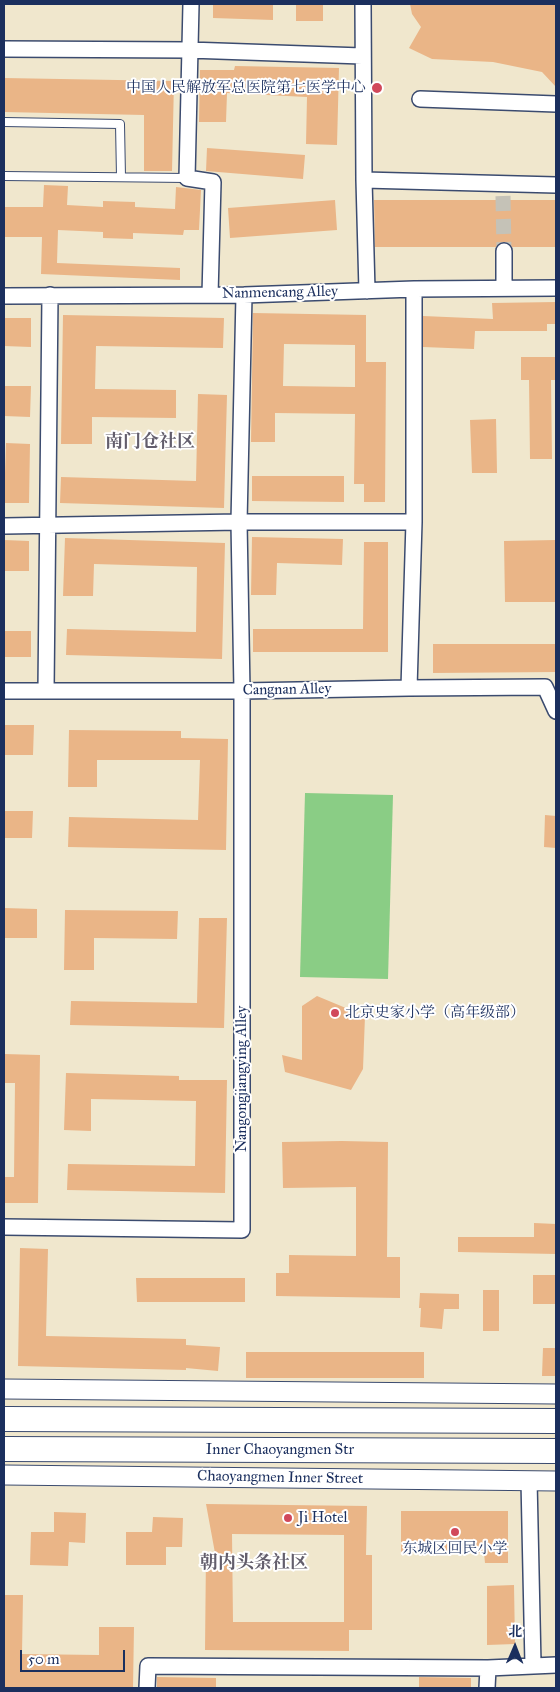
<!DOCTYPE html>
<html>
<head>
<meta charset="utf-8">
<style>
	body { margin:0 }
	#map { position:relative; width:560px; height:1692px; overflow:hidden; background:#f0e7cd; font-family:"IM FELL Great Primer","Noto Serif SC",serif }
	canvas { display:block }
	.frame { position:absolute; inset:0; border:5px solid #1b2f5e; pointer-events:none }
	.north { position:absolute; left:490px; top:1622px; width:50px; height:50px; -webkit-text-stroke:4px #fff; paint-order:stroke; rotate:1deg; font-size:14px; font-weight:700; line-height:20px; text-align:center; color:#1b2f5e }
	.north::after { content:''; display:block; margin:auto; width:18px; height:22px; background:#1b2f5e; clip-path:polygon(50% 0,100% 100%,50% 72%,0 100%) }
	.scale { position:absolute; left:20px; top:1650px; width:105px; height:22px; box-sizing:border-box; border:2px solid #1b2f5e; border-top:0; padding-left:6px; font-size:15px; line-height:18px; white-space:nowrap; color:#1b2f5e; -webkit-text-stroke:4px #fff; paint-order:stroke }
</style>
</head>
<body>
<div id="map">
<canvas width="560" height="1692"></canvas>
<div class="frame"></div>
<div class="north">北</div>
<div class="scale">50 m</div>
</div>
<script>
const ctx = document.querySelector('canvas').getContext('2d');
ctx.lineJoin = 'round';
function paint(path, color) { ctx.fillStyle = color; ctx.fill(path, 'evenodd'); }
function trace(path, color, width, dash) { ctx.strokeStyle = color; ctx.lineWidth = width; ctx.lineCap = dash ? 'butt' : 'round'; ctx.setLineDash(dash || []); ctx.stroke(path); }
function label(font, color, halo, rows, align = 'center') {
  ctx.font = font + ' "IM FELL Great Primer","Noto Serif SC",serif'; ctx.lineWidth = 4; ctx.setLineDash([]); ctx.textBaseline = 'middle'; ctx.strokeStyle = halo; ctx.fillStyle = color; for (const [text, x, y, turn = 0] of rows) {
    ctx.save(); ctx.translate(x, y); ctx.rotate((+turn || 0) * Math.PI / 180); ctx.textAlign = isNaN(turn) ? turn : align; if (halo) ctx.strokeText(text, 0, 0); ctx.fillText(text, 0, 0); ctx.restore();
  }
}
paint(new Path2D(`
	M305 793 393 795 388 979 300 977Z`), '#8acd85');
paint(new Path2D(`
	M213 4H273V20L213 18Z
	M296 4H323V21H296Z
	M410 4H556V87L542 72 493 62 432 59 409 48 421 27 412 14Z
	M235 66 339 68 337 145 306 144 307 97 227 93 226 122H199L200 70H234Z
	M4 78 174 81 172 171H144V115L4 112Z
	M207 148 305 155 303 179 206 171Z
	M44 185 68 186 67 205 103 207V201L135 202V207L175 209 176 187 201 190 199 230H184L183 235 133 233V239L103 238V232L58 230 57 263 180 268V280L41 274 42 237H4V207H43Z
	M335 200 337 230 230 238 228 208Z
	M374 200H556V247H512L509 243 504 242 499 243 496 247H375Z
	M556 302V324H547V331H475L474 349 423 347V316L493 319 492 303Z
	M253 313 366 315V362H386L385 502H364V484H354L355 414 275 413V442H251ZM284 344 355 345V387L283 386Z
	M63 315 224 318 223 348 96 346 95 389 176 390V418L92 417V444H61Z
	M4 318H31V347L4 346Z
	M521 357H556V380H551L552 459H530L529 380H521Z
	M4 386H31L30 417 4 416Z
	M198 394 227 395 224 508 60 503 61 477 196 481Z
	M496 419 497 473H472L470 420Z
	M6 443 30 444 29 503H4Z
	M252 476H344V502L252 501Z
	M252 537 343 539 342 565 277 563 276 595H251Z
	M65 538 225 543 222 659 66 655 67 629 196 632 197 567 94 564 93 596H63Z
	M4 540 29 541V571H4Z
	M556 540V602H505L504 541Z
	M364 542H388V652H253V629H363Z
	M4 631H31V657H4Z
	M433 644H556V672L433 673Z
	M4 725H34L33 755H4Z
	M69 730 181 731V738L228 739 226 850 68 847 69 817 198 820 200 760H97V787H68Z
	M4 811H33L32 838H4Z
	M545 815 556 816V848L544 847Z
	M4 908 37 909V938H4Z
	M65 910 178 911 177 939 94 938V970H64Z
	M199 918H227L224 1028 70 1025 71 1001 197 1003Z
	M317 996 365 1016 363 1069 351 1090 285 1072 282 1055 302 1060V1006Z
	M4 1054 40 1055 38 1203H4V1177H14L15 1083H4Z
	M66 1073 179 1076V1080H227L225 1193 67 1190 68 1164 195 1166 196 1101 91 1099V1131L64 1130Z
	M342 1141 388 1142 387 1257H400V1298L276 1296V1273H289V1255L356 1256V1187L283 1188 282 1142Z
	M534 1223 556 1224V1254L458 1252V1237H534Z
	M20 1248 48 1249 46 1336 186 1339V1345L220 1347 218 1371 186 1368V1370L18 1366Z
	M533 1275H556V1304H533Z
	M136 1278H245V1302H137Z
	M483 1290H499V1331H483Z
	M420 1293 459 1294V1309H444L442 1329 420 1327 421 1308H419Z
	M543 1348H556V1376H542Z
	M246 1352H424V1378H246Z
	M206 1504 367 1506 366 1555H372V1630H349V1651L205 1650 206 1553H215ZM232 1534 344 1535V1622H233Z
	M401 1511H508V1563H485L484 1553H401Z
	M54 1512 86 1513 85 1543 69 1542 68 1566 30 1565 31 1532H54Z
	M153 1517 183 1518 182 1547H166V1565H126V1532H152Z
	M514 1585 515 1644 487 1645V1586Z
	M4 1595H23L22 1654 99 1655V1627H134L133 1688H4Z
	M157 1677 216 1678V1688H157Z
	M419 1677 471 1678V1688H419Z`), '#eab587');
trace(new Path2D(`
	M503 196 504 251`), '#c5c2b7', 15, [15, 8]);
const service = new Path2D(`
	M4 122 120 124 121 177
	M4 176 187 178`);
const minor = new Path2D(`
	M191 4 187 178 213 182 210 295
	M363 4 364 180 367 291
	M4 49 189 50 362 56
	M420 99 556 104
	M364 180 556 185
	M504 251V288
	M4 296 244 295 414 289 556 288
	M4 526 239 522H414
	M409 688 414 522V289
	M46 690 50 295
	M4 691H242L409 688 545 687 556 711
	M4 1227 242 1230V691L239 522 244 295
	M529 1480 533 1665
	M147 1688 148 1666 488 1668 556 1665
	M487 1688 488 1668`);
const tertiary = new Path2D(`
	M4 1389 556 1394
	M4 1475 556 1481`);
const primary = new Path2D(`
	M4 1419 556 1421
	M4 1449 556 1451`);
trace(service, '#3b4b6f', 10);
trace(minor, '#3b4b6f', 18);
trace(tertiary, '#3b4b6f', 21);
trace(primary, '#3b4b6f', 26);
trace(service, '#fff', 8);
trace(minor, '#fff', 15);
trace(tertiary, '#fff', 19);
trace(primary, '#fff', 24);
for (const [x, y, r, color] of [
	[377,88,6,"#d1495b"],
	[335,1013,5,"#d1495b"],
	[288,1518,5,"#d1495b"],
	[455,1532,5,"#d1495b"]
]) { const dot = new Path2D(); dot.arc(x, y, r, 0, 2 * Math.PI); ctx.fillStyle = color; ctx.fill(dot); trace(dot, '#fff', 2); }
label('15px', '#1b2f5e', '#fff', [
	["中国人民解放军总医院第七医学中心",366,88,"right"],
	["北京史家小学（高年级部）",345,1013],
	["Ji Hotel",298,1518],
	["东城区回民小学",455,1549,"center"]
], 'left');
label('15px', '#1b2f5e', '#fff', [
	["Nanmencang Alley",280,293,-1],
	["Cangnan Alley",287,690,-1],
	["Nangongjiangying Alley",242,1079,-90],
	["Inner Chaoyangmen Str",280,1450],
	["Chaoyangmen Inner Street",280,1478,1]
]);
label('bold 18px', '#635e6c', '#fff', [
	["南门仓社区",150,443],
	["朝内头条社区",254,1564]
]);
</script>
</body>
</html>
